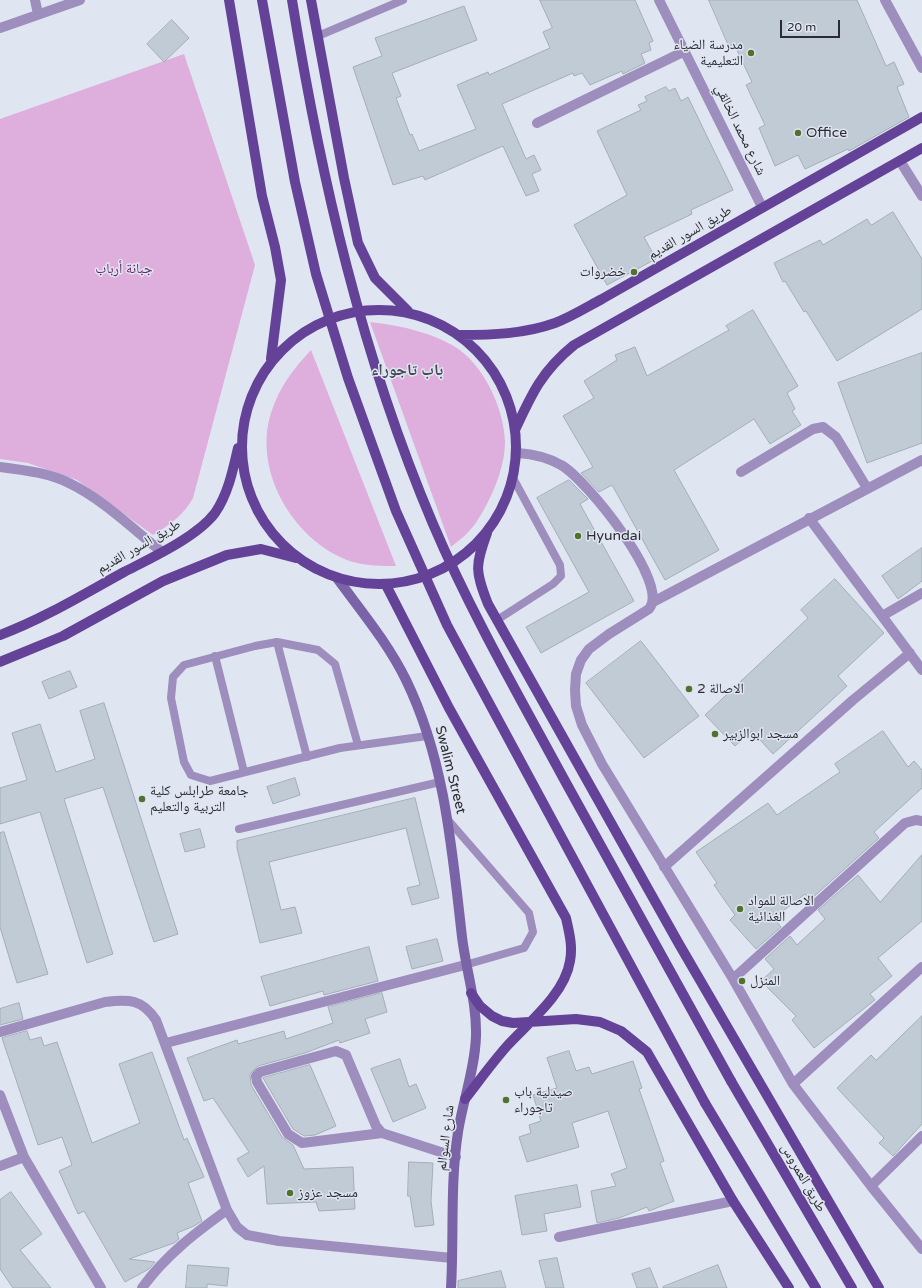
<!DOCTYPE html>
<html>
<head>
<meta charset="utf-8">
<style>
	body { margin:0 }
	#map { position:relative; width:922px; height:1288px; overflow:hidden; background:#e0e5f2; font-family:"Varela Round",sans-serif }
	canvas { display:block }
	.scale { position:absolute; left:780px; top:20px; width:60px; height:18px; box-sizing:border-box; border:2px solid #2b2c31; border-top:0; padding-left:5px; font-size:12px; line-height:14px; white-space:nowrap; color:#2b2c31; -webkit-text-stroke:3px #e0e5f2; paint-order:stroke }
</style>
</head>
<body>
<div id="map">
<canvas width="922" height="1288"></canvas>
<div class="scale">20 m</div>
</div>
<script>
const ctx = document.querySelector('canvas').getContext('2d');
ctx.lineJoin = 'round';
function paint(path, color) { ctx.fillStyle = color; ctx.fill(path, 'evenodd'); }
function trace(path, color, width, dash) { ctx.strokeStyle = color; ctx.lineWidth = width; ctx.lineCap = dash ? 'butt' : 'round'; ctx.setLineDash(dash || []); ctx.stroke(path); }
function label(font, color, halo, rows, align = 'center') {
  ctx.font = font + ' "Varela Round","Noto Naskh Arabic",sans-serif'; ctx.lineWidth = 3; ctx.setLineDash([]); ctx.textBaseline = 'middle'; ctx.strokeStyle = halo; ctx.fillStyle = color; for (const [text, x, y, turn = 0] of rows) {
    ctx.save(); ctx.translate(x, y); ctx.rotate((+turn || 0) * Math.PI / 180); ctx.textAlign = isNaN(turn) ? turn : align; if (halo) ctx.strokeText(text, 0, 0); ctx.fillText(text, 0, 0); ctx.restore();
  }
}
paint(new Path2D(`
	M184 54 255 265 193 498C184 515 169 525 153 535L77 480 28 463 0 459V119Z
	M370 322C400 325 446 335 468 357 489 378 504 412 505 442 505 468 491 500 477 521 470 532 461 539 451 547Z
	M311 350 396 566C382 566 367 566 353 562 296 544 252 473 271 413 279 388 293 369 311 350Z`), '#deaedd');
const building = new Path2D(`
	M540 0H635L653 41 649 43 651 50 641 54 645 63 623 74 622 71 590 85 582 73 574 76 573 73 502 104 526 159 534 155 541 170 532 174 539 191 526 196 503 146 425 180 423 176 393 185 353 67 382 56 375 38 464 6 477 40 392 73 401 96 396 98 410 135 412 134 419 151 476 129 457 85 488 72 489 75 550 48 543 32 552 28Z
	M709 0H857L886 66 894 62 904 84 897 87 909 117 849 151 848 149 805 169 798 155 775 166 759 128 765 125 746 85 752 82 734 44 729 46Z
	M172 20 189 38 164 62 147 44Z
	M666 87 669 91 675 88 681 101 688 97 733 190 691 210 692 214 644 237 656 259 607 285 574 225 627 195 597 131 641 110 638 105 647 101 645 97Z
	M893 212 922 259V309L837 361 806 311 804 312 785 281 783 282 774 263 820 240 823 245 867 219 871 225Z
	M753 310 798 386 787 393 795 409 792 411 801 425 770 444 754 419 674 470 719 550 665 580 612 485 599 492 581 473 593 467 563 416 594 398 584 381 617 360 615 355 635 347 647 376 729 330 726 326Z
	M922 353V443L867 463 838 383Z
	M569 480 588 499 580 504 634 601 541 653 526 627 589 592 537 498Z
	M922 548V581L898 599 882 576Z
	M835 579 884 633 838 676 847 686 773 754 752 731 735 746 705 715 808 618 801 610Z
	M641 641 699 716 644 758 586 683Z
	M70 671 77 687 49 699 42 682Z
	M104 703 178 934 154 942 103 787 64 799 113 954 87 963 40 812 0 824V788L27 780 12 733 40 724 56 772 95 759 80 711Z
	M883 731 908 767 914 761 922 770V788L874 832 879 838 810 900 805 894 774 918 781 927 756 949 730 920 735 915 714 885 717 883 696 852 768 803 777 815 840 772 835 764Z
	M295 778 300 795 273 804 267 787Z
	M415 798 439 898 412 905 407 888 420 885 406 828 269 862 281 910 295 907 302 933 260 943 237 848V841Z
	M200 829 205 847 185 852 180 834Z
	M4 832 48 974 17 983 0 927V833Z
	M922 855V921L878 958 892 976 870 994 875 1000 814 1048 792 1020 796 1016 761 981 774 969 765 959 790 936 797 945 825 919 818 910 858 875 880 902Z
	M437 939 443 961 412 969 406 947Z
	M369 947 378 981 324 995 323 991 270 1006 261 977Z
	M382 993 387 1012 365 1019 370 1033 340 1043 339 1040 305 1053 258 1066 250 1074 251 1085 282 1137 293 1145 304 1169 353 1167 355 1209 319 1211 316 1202 267 1204 264 1166 248 1177 237 1159 249 1152 213 1098 204 1101 187 1058 237 1040 238 1044 284 1031 286 1039 333 1023 328 1007Z
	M19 1003 23 1019 0 1025V1009Z
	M922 1016V1124L893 1156 879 1143 884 1138 837 1088 871 1055 876 1060Z
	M27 1031 30 1040 41 1037 44 1046 57 1042 92 1143 140 1123 119 1064 152 1052 184 1140 187 1138 204 1177 188 1183 202 1221 194 1226 177 1233 179 1239 174 1243 129 1259 155 1262 149 1269 125 1282 84 1211 78 1214 59 1171 72 1165 62 1137 38 1145 2 1038Z
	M569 1051 576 1071 589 1067 592 1074 633 1061 642 1088 639 1089 664 1161 660 1163 674 1201 649 1211 647 1207 619 1218 597 1223 591 1191 616 1186 611 1174 627 1168 608 1111 572 1123 579 1147 527 1162 519 1137 531 1133 529 1125 541 1121 533 1095 557 1088 547 1058Z
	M400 1059 409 1087 416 1084 426 1108 393 1122 371 1069Z
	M310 1065 336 1126 315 1135 304 1136 293 1129 263 1078Z
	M409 1162 433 1163 431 1201 434 1225 415 1227 410 1196H408Z
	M577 1185 581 1207 544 1214 547 1231 522 1235 515 1196Z
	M11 1192 42 1234 20 1250 51 1288H13L0 1269V1200Z
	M557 1258 564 1288H546L539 1261Z
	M188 1265 229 1268 227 1286 207 1284V1288H186Z
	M718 1265 727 1288H663V1287Z
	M650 1268 658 1288H637L632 1274Z
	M501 1271 506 1288H458V1281Z`);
paint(building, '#c0cbd5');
trace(building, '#a3aeb7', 1);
trace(new Path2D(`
	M318 36 403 0
	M497 620 553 584 561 576 560 565 513 478
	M277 642 307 757
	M215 656 244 772
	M358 745 335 664 318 650 277 642 255 646 184 665 173 677 171 698 184 762 191 775 210 781 340 748 427 736
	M449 821 529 913 533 932 524 948 465 965
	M239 829 440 782`), '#9d8ebd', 8);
trace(new Path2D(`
	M35 0 38 14
	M659 0 762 207
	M885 0 922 68
	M0 28 80 0
	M537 123 685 51
	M900 161 922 196
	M518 453C533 454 547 457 561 465 585 478 671 584 649 609L609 634 589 649 581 660 576 674 575 690 576 706 582 725 602 764 733 979 793 1084 871 1186 922 1249
	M0 467C24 470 50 473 71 484 102 499 134 530 162 552
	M741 472 813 429 823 427 836 437 867 488
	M809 518 882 616 922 593
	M653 602 922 460
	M882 616 922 670
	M664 867 853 700 910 653
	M733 979 905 823 916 820 922 821
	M0 1032 105 1002C129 999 142 999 156 1020L227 1210 237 1227 247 1235 279 1241 452 1258
	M166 1043 465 965
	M793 1084 922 967
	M0 1095 24 1157 101 1288
	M382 1133 302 1143 288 1134 257 1082 256 1076 260 1072 336 1051 346 1055 376 1126 382 1133 456 1157
	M0 1166 24 1157
	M871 1186 922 1136
	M559 1237 733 1201
	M142 1288C165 1256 195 1233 227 1210`), '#9d8ebd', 10);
trace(new Path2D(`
	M337 578C361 611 388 643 406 680 445 760 452 850 462 937 466 970 477 1003 476 1036 475 1069 463 1100 458 1132 450 1183 454 1236 451 1288`), '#7b63a8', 10);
trace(new Path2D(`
	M229 0 262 196 275 247 281 280 271 359
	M311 0 344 178 358 243 375 278 408 311
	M242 447a137 137 0 1 1 274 0a137 137 0 1 1-274 0Z
	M460 335C492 335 524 334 555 323 571 317 587 307 602 299L922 117
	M515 430C532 393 542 371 574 345L922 148
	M487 533C475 566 475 571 488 604L679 944 879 1288
	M386 585 449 708 566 918C569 932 573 946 570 961 565 994 528 1023 507 1046 492 1063 479 1081 465 1099
	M0 635C43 619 84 594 124 572 151 558 197 537 215 513 228 494 233 470 238 448
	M0 662 63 636 163 581 227 555 261 549 296 558
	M471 993 480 1006 492 1016 502 1021 513 1023 576 1019 600 1022 621 1031 647 1052 733 1201 789 1288
	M731 1081 852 1288
	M705 1103 816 1288`), '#634297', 10);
trace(new Path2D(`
	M262 0 295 182 316 274 348 378 396 511 447 625 705 1103
	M292 0C321 179 362 357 433 524 471 613 519 696 565 781 621 881 676 981 731 1081`), '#634297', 10);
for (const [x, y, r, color] of [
	[751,53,4,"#4f732c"],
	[798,133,4,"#4f732c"],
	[634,272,4,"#4f732c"],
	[578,536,4,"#4f732c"],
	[689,689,4,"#4f732c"],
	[715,734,4,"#4f732c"],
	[142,799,4,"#4f732c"],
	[740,909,4,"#4f732c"],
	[742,981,4,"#4f732c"],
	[506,1100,4,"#4f732c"],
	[290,1193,4,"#4f732c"]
]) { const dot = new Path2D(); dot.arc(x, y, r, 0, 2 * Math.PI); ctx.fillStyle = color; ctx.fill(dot); trace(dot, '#e0e5f2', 1.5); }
label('14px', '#2b2c31', '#e0e5f2', [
	["مدرسة الضياء",743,45,"right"],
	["التعليمية",743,61,"right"],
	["Office",806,133],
	["خضروات",626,272,"right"],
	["Hyundai",586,536],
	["الاصالة 2",697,689],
	["مسجد ابوالزبير",723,734],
	["جامعة طرابلس كلية",150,791],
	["التربية والتعليم",150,807],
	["الاصالة للمواد",748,901],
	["الغذائية",748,917],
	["المنزل",750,981],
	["صيدلية باب",514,1092],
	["تاجوراء",514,1108],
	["مسجد عزوز",298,1193]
], 'left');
label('14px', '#2b2c31', '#e0e5f2', [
	["شارع محمد الخالقي",740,130,64],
	["طريق السور القديم",690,233,-30],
	["طريق السور القديم",139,547,-30],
	["Swalim Street",450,770,76],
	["شارع السوالم",446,1138,-83],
	["طريق العمروس",803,1178,60]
]);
label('14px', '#632264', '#e0e5f2', [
	["جبانة أرباب",124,269]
]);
label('bold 16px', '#464a54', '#e0e5f2', [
	["باب تاجوراء",407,371]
]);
</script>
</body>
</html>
